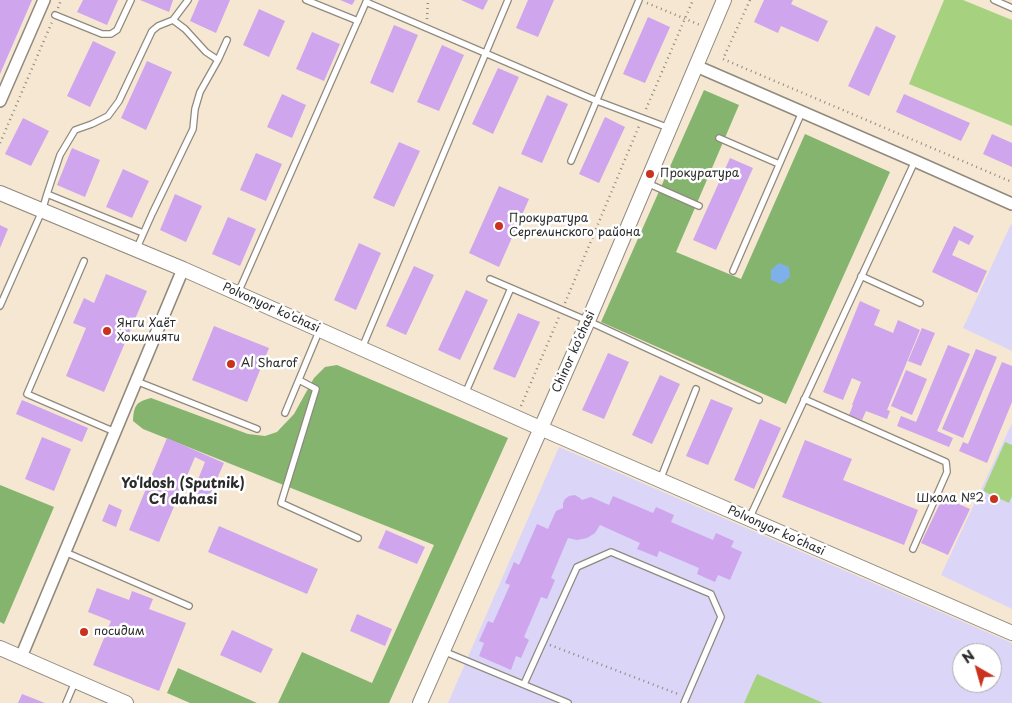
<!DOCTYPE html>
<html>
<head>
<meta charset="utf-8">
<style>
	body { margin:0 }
	#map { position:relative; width:1012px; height:703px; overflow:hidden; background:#f5e7d1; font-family:"Playpen Sans",sans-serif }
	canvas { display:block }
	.north { position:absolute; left:952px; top:643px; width:50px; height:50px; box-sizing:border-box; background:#fff; border:1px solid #aaa; border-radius:50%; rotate:322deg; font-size:14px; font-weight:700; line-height:20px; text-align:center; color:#2b2b2b }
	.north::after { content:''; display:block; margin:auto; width:18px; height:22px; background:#c8321e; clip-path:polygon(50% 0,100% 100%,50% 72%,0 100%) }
</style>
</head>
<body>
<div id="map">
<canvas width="1012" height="703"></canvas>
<div class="north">N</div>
</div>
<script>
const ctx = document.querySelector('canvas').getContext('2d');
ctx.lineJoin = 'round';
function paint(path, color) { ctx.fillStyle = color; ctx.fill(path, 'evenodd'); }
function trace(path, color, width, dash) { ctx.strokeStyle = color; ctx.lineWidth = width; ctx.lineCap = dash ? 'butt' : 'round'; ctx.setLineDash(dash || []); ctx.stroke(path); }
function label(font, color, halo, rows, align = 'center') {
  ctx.font = font + ' "Playpen Sans",sans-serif'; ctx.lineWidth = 5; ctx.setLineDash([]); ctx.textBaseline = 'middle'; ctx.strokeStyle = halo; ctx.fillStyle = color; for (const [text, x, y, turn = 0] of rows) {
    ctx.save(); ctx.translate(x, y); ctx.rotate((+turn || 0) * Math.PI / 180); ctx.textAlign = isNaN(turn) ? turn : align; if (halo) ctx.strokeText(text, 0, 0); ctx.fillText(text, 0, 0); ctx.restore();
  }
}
paint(new Path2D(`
	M1011 224 1012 225V351L963 328Z
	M1012 423V609L941 575Z
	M559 447 1012 643V703H448ZM962 653H992V683H962Z`), '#dbd6f7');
paint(new Path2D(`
	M944 0H963L1012 20V126L909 84Z
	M1005 442 1012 445V496L1009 503 983 491Z
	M757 674 823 703H744Z`), '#a6d27f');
paint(new Path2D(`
	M704 90 739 105 676 252 741 279 805 134 890 172 786 404 601 322Z
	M337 365 508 438 389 703H278L302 652 372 683 434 545 143 429 133 421C134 405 136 402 151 398L248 434 265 436 277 432 294 414 314 378 325 367Z
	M0 485 54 507 4 624 0 622Z
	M178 668 257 703H190L167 693Z`), '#84b46e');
paint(new Path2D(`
	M779 263 789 267 790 277 781 284 771 280V270Z`), '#7eb1ea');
paint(new Path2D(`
	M0 0H32L0 74Z
	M83 0H118L107 25 77 12Z
	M140 0H173L169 12Z
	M199 0H230L216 33 190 21Z
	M340 0H355L352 5Z
	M461 0H488L483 10Z
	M528 0H554L538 37 516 28Z
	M764 0H793L791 4 828 21 818 42 781 26 778 33 754 22Z
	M259 9 285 21 269 57 243 45Z
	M648 17 670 27 645 83 623 74Z
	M394 25 418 35 393 93 370 83Z
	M876 26 896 36 869 96 848 86Z
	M312 32 340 44 324 81 296 69Z
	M93 41 116 52 90 107 67 96Z
	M442 45 464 55 439 111 417 102Z
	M147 61 172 72 146 130 121 118Z
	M498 68 519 77 493 134 472 124Z
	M282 94 306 105 292 138 267 127Z
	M904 94 970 123 961 141 896 112Z
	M547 95 568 104 542 163 521 154Z
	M605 117 625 127 599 183 579 174Z
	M23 118 49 131 31 166 5 154Z
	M992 134 1012 143V167L983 154Z
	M399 142 420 151 394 207 373 198Z
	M72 148 100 160 85 197 57 185Z
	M256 153 282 164 266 201 240 190Z
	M730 158 753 168 716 250 693 240Z
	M123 169 149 181 132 218 106 207Z
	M499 186 529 199 499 267 469 253Z
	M175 194 202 206 186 242 160 230Z
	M228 217 256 229 240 266 212 254Z
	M0 225 8 229 0 248Z
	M954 226 974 236 969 245 959 240 952 255 987 271 977 293 932 272Z
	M359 243 381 253 356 310 334 300Z
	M414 266 434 275 406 335 386 326Z
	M106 274 147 291 104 392 66 376 86 328 73 323 84 298 94 303Z
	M466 290 488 300 460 360 438 350Z
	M860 301 880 310 874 325 893 333 898 320 920 330 887 410 890 411 887 419 866 411 862 420 849 415 853 405H852L861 382 852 378 843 400 823 392Z
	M518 313 540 322 515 378 493 369Z
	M214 326 269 348 247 402 192 380Z
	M922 328 935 333 921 366 908 361Z
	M948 345 970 354 937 431 953 438 949 447 897 426 901 416 916 422Z
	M976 349 997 357 963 438 942 429Z
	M608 353 629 362 604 419 582 410Z
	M1002 362 1012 366V402L987 463 959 451 963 442 968 444Z
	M906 370 927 379 912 415 891 406Z
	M660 375 680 384 652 444 632 435Z
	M711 399 733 408 708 465 686 456Z
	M22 400 88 428 82 442 16 414Z
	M760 419 781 428 754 489 734 480Z
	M42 437 71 449 54 491 25 479Z
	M167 438 224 463 208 499 193 492 205 462 195 457 159 542 129 530Z
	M805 440 852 459 843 480 918 510 904 545 782 497Z
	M575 495 580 498 582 500 591 497 609 505 613 496 653 513 656 507 674 515 671 522 713 540 716 533 734 541 731 547 742 552 730 580 718 575 715 582 697 574 699 568 659 551 657 557 637 549 640 543 600 525 595 533 587 538 577 540 568 538 551 578 555 580 547 599 541 597 524 637 529 640 521 658 516 656 511 670 479 656 484 643 479 641 488 621 493 623 510 585 505 583 514 562 519 565 537 524 548 529 556 511 563 508V503L565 499 569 496Z
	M943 497 970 509 948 555 921 543Z
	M109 504 122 510 116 527 102 521Z
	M219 526 318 569 307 594 208 552Z
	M386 530 425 547 417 564 378 548Z
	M97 588 129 600 132 591 153 599 149 609 186 623 159 691 93 665 111 621 88 612Z
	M357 614 392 629 385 646 350 631Z
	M232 630 273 649 261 673 220 655Z
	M22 694 45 703H18Z`), '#cfa5ee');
const service = new Path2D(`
	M306 0 358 21
	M994 0 1012 8
	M366 2 597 101 669 128
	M55 15 102 34H111L117 30 131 0
	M173 20 185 29 206 52 218 60
	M719 138 779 164
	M571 161 639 0
	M647 183 699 206
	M47 194 60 155 75 130 92 124 108 116 119 101 152 31 158 26 173 20 188 0
	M136 250 152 214 193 129 195 109 200 92 218 60 227 40
	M84 261 27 394 115 432
	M733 271 802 112
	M861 276 920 303
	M490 279 588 321 759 400
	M238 293 367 0
	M0 306 42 211 47 194 143 233
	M362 348 508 0
	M299 380 316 389 281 503 358 538
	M136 381 257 429
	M465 394 511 288
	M804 399 946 462 947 472 913 549
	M285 413 320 329
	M660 480 696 389
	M749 519 915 161
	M65 552 189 606
	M443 651 568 703
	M524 684 577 567 611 552 711 594 721 617 684 703
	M66 703 75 682`);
const minor = new Path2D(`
	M696 66 915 161 1012 204
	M0 101 44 0
	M21 657 183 269`);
const tertiary = new Path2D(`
	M0 193 183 269 540 428 1012 633
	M0 648 126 703
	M420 703 588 321 724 0`);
trace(service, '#90897e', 8);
trace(minor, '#90897e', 14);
trace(tertiary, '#90897e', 16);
trace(new Path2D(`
	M750 0 723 59 1012 182
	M647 3 700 25
	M58 8 61 0
	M427 19 428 0
	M646 109 693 0
	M0 143 52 22
	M565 303 639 126
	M521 406 559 317
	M550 645 678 694`), '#90897e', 2.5, [1, 4]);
trace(service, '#fff', 5.5);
trace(minor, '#fff', 11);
trace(tertiary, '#fff', 14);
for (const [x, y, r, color] of [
	[650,174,5,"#c8321e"],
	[499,226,5,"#c8321e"],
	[107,331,5,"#c8321e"],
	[231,364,5,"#c8321e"],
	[994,499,5,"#c8321e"],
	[84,632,5,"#c8321e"]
]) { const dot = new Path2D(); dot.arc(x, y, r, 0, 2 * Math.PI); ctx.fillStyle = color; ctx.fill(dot); trace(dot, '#fff', 2); }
label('12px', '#2b2b2b', '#fff', [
	["Прокуратура",660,174],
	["Прокуратура",509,219],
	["Сергелинского района",509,233],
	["Янги Хаёт",117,324],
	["Хокимияти",117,338],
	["Al Sharof",241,364],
	["Школа №2",984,499,"right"],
	["посидим",94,632]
], 'left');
label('12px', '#2b2b2b', '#fff', [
	["Polvonyor ko'chasi",271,308,24],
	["Chinor ko'chasi",574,352,-66],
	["Polvonyor koʻchasi",776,531,24]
]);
label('bold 14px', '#2b2b2b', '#fff', [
	["Yo‘ldosh (Sputnik)",183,484],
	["C1 dahasi",183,500]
]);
</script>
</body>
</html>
